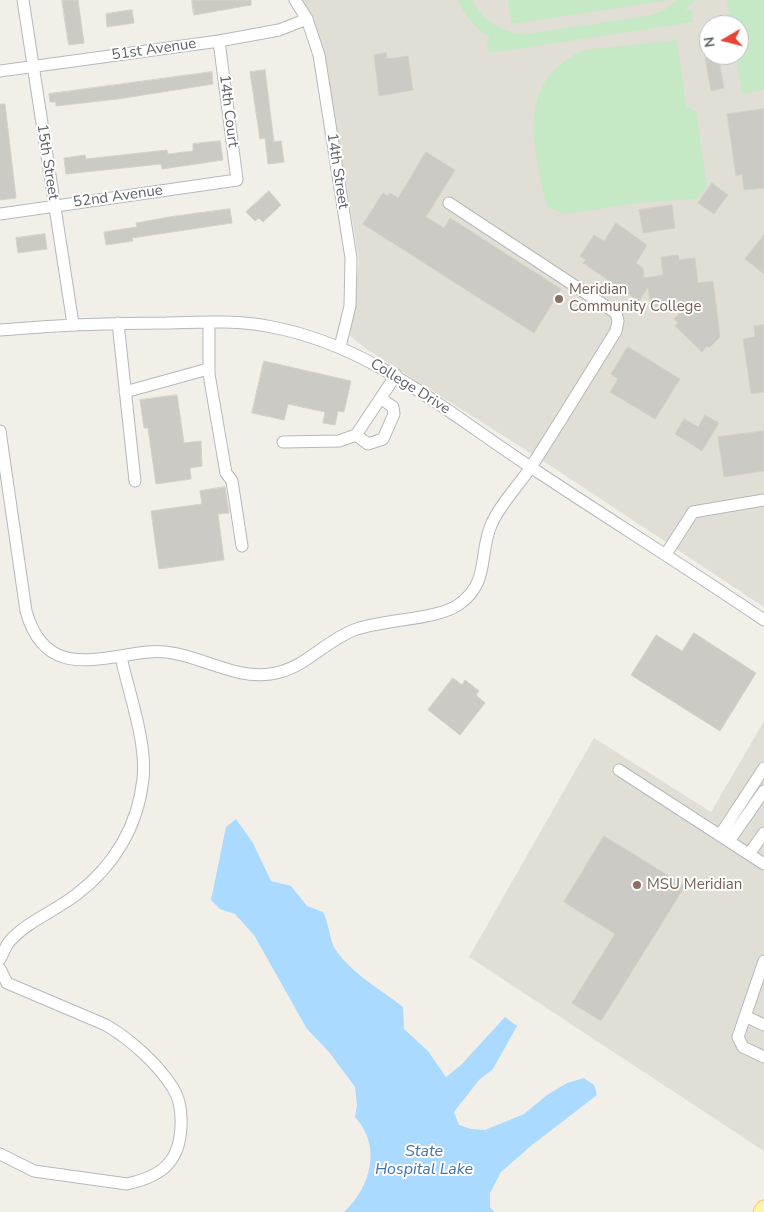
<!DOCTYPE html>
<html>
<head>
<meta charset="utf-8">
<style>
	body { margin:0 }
	#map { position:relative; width:764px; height:1212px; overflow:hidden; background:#f1efe8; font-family:"Nunito Sans",sans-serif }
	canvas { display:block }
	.north { position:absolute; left:699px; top:15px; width:50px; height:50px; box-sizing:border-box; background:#fff; border:1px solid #bfc1c3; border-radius:50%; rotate:262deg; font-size:14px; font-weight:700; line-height:20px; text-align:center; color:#5f6368 }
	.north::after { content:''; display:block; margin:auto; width:18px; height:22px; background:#ea4335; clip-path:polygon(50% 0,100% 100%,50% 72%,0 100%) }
</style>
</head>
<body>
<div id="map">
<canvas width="764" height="1212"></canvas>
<div class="north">N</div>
</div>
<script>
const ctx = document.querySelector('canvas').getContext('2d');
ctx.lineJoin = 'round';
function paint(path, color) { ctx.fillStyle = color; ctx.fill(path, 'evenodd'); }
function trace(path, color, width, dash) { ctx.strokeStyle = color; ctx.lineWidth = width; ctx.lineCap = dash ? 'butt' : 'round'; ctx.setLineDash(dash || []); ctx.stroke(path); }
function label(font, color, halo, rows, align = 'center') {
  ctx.font = font + ' "Nunito Sans",sans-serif'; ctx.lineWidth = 4; ctx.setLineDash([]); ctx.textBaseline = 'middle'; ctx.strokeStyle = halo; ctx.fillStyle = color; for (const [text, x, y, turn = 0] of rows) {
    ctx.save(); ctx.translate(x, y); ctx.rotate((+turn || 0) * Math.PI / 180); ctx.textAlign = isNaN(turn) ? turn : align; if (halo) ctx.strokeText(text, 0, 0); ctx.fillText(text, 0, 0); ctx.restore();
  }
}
paint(new Path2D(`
	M301 0H764V607L554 468 368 350 350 336 359 261 323 45ZM709 25H739V55H709Z
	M764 721V1151L469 957 594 738 711 812Z`), '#e1ded6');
paint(new Path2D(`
	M458 0H472C484 22 502 33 527 34L647 16 665 10 677 0H695L685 10H691L693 22 489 53 487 40 491 38C477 29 464 17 458 0Z
	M508 0H669L512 24Z
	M727 0H764V90L742 94 736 55H739V25H731Z
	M677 40 686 106 696 112 707 186 697 199 645 202 565 214 547 207C535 149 513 83 582 51 589 48 600 48 608 48 631 45 654 42 677 40Z`), '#c5e8c5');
paint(new Path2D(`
	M236 819 253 843 271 881 291 886 307 906 323 912C329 923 330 942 335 949 352 974 380 989 403 1007L404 1029 428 1051 446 1077 461 1065 505 1017 517 1026 493 1069 479 1080 454 1112 459 1125 471 1129 485 1130 524 1114 547 1095 567 1083 584 1078 594 1085 597 1095 532 1145 501 1172 490 1193V1207L494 1212H344C371 1187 382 1146 355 1117L357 1105 355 1087 329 1052 307 1029 254 935 235 914 220 909 211 900 226 827Z`), '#aadaff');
const building = new Path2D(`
	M62 0H78L84 43 69 45Z
	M192 0H251V5L194 15Z
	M132 10 134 23 107 27 106 14Z
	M386 53 387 59 408 56 413 90 379 96 374 55Z
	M718 56 724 88 711 91 705 58Z
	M265 70 274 142 281 141 284 162 268 164 265 138 260 139 250 72Z
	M212 72 213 84 118 99 56 106V102H50L49 94Z
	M0 104H5L16 198 0 200Z
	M764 109V188L744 190 742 174 736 176 727 114Z
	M220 141 223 160 162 169 161 164 66 174 64 158 85 155 86 159 167 150 168 154 193 151V144Z
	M426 152 455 170 426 217 444 228 450 218 561 289 534 333 363 224 383 193 388 196 390 193 398 198Z
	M712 183 728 195 714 214 698 203Z
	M269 191 281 205 263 222 259 218 255 221 246 212Z
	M672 205 675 228 643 233 639 210Z
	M230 209 232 223 132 238 133 241 106 245 104 232 137 227 136 223 169 217Z
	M616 223 647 245 636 263 643 268 644 278 663 275 661 257 678 255 679 260 695 258 698 283 713 281 720 337 709 348 707 346 702 352 675 326 678 323 674 319 690 303 651 309 648 287 637 305 630 300 633 297 583 263 586 260 580 256 594 235 604 241Z
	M45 234 47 249 18 253 16 238Z
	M764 235V274L745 259Z
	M764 325V392L751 394 743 339 755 337 754 326Z
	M628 347 680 379 655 419 610 392 618 379 611 374Z
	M264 361 351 381 344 412 338 411 335 425 323 423 325 412 288 404 284 420 252 413Z
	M177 395 184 443 201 441 202 466 190 468 191 479 156 484 148 428H144L140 400Z
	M705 415 719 423 702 451 675 434 684 419 698 427Z
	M764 431V471L724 477 718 437Z
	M225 487 229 513 218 514 224 560 159 569 151 511 202 504 200 491Z
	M694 633 756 673 720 731 631 675 656 635 682 651Z
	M453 678 462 685 465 680 479 691 476 695 485 703 460 735 428 710Z
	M604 836 685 886 601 1021 572 1003 615 934 564 902Z`);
paint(building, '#cccac5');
trace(building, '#d6d1c6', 1);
const minor = new Path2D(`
	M23 0 73 324
	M295 0 307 19 319 55 351 258 350 306 340 347
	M0 71 219 41 279 30 307 19
	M0 214 237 180 219 41
	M209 322V374L226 473 232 481 242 546
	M118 323 135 481
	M0 330C55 325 110 323 166 323 201 322 238 320 272 327 373 346 449 414 532 468 609 519 687 568 764 620
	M125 392 208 369
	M0 431 26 611C45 679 95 658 148 652 189 647 229 680 270 674 304 670 323 642 354 630 383 619 436 620 458 605 491 583 478 552 492 523 501 503 519 485 531 467 560 422 588 376 616 331L618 321 616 313 449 203
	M356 435 368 444 383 439 394 414 393 407 382 399
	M283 442 339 441 356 435 396 375
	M666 554 693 512 764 500
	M619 770 764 864
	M720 835 764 768
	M729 841 764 791
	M749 854 764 833
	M0 959C3 954 5 947 9 942 27 921 56 911 77 894 114 866 138 826 143 779 147 742 129 694 121 657
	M764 961 738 1037 743 1047 764 1057
	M0 969 7 983 106 1025C131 1040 157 1063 173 1088 185 1107 184 1147 168 1164 159 1175 140 1181 127 1184L34 1171 0 1154
	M745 1016 764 1025`);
const major = new Path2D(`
	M761 1212 764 1208`);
trace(minor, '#b5b8bc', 13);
trace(major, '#f2c960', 17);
trace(minor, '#fff', 11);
trace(major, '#fff2af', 15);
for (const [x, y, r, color] of [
	[559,299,5,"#8d6e63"],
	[637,885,5,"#8d6e63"]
]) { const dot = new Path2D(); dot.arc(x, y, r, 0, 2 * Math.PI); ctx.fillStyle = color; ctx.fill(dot); trace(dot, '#fff', 2); }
label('15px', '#5f6368', '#fff', [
	["51st Avenue",154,50,-8],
	["14th Court",228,111,83],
	["15th Street",47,162,81],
	["14th Street",337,171,81],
	["52nd Avenue",118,197,-8],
	["College Drive",410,387,32]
]);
label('15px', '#785e54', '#fff', [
	["Meridian",569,290],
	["Community College",569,307],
	["MSU Meridian",647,885]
], 'left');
label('italic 16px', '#4174aa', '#fff', [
	["State",424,1152],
	["Hospital Lake",424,1170]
]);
</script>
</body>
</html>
